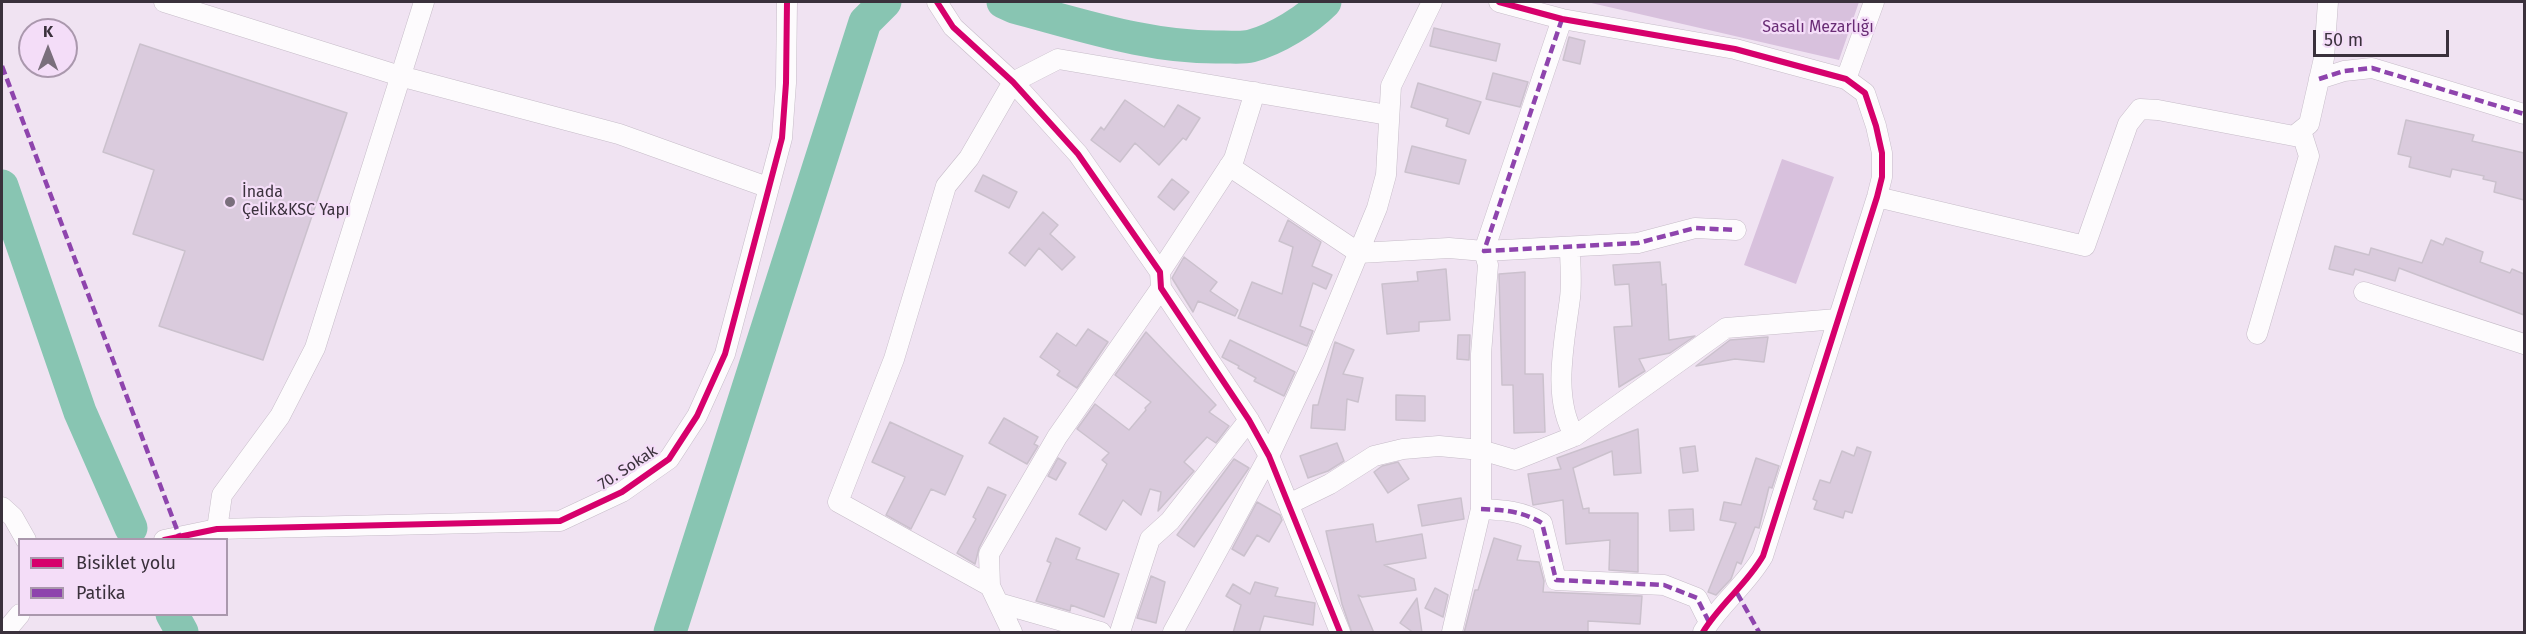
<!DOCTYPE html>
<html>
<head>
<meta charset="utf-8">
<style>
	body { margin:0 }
	#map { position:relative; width:2526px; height:634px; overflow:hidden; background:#f0e3f2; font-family:"Fira Sans",sans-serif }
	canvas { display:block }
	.frame { position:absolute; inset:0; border:3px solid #3a313c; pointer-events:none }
	.legend { position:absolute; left:18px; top:538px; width:210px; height:78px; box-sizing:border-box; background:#f4ddf8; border:2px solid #aa98ad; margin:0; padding:8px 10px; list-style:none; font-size:18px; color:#3a313c }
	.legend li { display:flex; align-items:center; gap:12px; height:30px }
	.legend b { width:30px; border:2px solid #aa98ad }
	.north { position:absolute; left:18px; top:18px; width:60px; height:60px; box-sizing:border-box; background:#f4ddf8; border:2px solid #aa98ad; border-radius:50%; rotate:0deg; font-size:16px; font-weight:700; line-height:24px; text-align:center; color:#3a313c }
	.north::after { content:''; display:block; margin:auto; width:21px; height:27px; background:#7a6f7c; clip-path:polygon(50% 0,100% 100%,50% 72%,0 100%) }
	.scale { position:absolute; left:2313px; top:30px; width:136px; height:27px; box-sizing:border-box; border:3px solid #3a313c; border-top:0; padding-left:8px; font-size:18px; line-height:21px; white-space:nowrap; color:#3a313c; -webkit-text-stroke:4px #f4ddf8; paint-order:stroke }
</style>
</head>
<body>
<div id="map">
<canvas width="2526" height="634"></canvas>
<div class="frame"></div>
<ul class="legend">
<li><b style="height:8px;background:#d6006c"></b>Bisiklet yolu</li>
<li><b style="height:8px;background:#8e44ad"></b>Patika</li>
</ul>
<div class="north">K</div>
<div class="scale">50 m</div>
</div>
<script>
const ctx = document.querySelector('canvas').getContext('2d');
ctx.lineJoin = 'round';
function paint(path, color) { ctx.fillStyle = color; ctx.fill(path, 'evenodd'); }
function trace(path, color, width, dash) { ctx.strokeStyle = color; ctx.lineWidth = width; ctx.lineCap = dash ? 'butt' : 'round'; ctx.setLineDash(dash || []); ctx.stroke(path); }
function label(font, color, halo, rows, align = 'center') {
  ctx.font = font + ' "Fira Sans",sans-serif'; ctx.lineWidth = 4.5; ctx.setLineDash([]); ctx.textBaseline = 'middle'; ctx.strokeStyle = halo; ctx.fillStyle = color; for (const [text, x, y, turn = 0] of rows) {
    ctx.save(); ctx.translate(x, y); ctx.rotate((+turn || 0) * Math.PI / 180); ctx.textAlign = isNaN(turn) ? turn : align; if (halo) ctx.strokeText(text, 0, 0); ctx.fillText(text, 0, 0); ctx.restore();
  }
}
paint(new Path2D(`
	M1587 2H1859L1839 60Z
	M1782 159 1834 177 1796 284 1744 265Z`), '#d8c1dd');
trace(new Path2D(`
	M1003 2 1014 7C1082 25 1153 49 1224 47 1233 47 1243 48 1251 46 1277 39 1307 20 1325 2
	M2 186 80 412 131 528
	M172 614 182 632
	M670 632 865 22 885 2`), '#88c5b2', 33);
const building = new Path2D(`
	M1434 28 1500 44 1496 61 1430 46Z
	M1569 37 1585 41 1580 64 1563 60Z
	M140 44 347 113 263 360 159 326 185 251 133 234 154 170 103 152Z
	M1493 73 1528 82 1520 107 1486 99Z
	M1418 83 1481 102 1469 134 1446 126 1448 119 1411 107Z
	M1125 100 1164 127 1178 105 1200 118 1186 140 1183 138 1159 165 1135 143 1120 162 1091 140 1101 127 1104 130Z
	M2406 120 2474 135 2472 141 2524 153V200L2494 192 2496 182 2483 179 2484 176 2452 169 2450 177 2409 167 2411 157 2398 154Z
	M1412 146 1466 160 1459 184 1405 172Z
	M983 175 1017 192 1009 208 975 191Z
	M1172 179 1189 192 1174 210 1158 197Z
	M1043 212 1058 225 1050 234 1075 257 1062 270 1039 248 1025 266 1009 253Z
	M1288 220 1321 242 1312 266 1332 275 1326 289 1313 283 1300 326 1313 331 1307 346 1238 318 1252 282 1282 294 1293 247 1279 241Z
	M2446 238 2483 252 2480 262 2510 273 2512 269 2524 274V315L2399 268 2395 281 2355 269 2353 275 2329 269 2335 246 2369 255 2371 248 2422 263 2431 240 2443 245Z
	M1184 257 1217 282 1210 291 1238 310 1235 316 1198 301 1193 312 1172 278Z
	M1660 262 1662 285 1666 284 1669 340 1695 336 1670 353 1639 359 1645 371 1619 387 1614 327 1632 326 1629 284 1615 285 1613 265Z
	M1446 269 1450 320 1419 322V331L1387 334 1382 284 1418 281 1417 272Z
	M1525 272V374H1543L1545 432 1514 433 1513 385H1502L1499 274Z
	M1088 329 1108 342 1077 388 1057 375 1060 371 1040 357 1057 333 1076 346Z
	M1146 332 1216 405 1209 412 1229 426 1216 443 1207 437 1184 462 1194 471 1158 511 1161 492 1150 489 1141 515 1123 500 1106 530 1079 514 1107 464 1102 460 1109 453 1077 429 1095 404 1129 430 1146 410 1145 408 1151 402 1115 375Z
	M1458 335H1470L1469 360 1457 359Z
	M1768 337 1764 362 1735 359 1696 366 1730 340Z
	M1230 340 1295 372 1284 396 1254 381 1256 378 1238 368 1239 366 1222 357Z
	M1335 342 1354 350 1343 374 1363 378 1358 402 1347 399 1345 430 1311 428 1313 405H1318Z
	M1396 395 1425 396V421L1396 420Z
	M1004 418 1038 437 1034 444 1038 446 1027 464 989 443Z
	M890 422 963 456 945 495 931 489 911 529 886 515 905 477 872 462Z
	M1638 429 1641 473 1614 475 1612 451 1573 468 1583 509 1589 508V513H1638V572L1609 570 1610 540 1566 544 1563 500 1533 505 1528 474 1561 469 1557 458Z
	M1337 443 1344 461 1328 471 1308 478 1300 456Z
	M1695 446 1698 471 1683 473 1680 448Z
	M1857 447 1871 452 1852 513 1845 511 1843 518 1814 509 1817 501 1813 499 1820 480 1830 483 1842 451 1854 456Z
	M1058 458 1066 463 1056 480 1048 476Z
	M1756 458 1779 466 1772 488 1769 487 1759 528 1755 527 1741 564 1737 562 1731 579 1716 595 1708 592 1736 523 1720 520 1724 502 1741 505Z
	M1234 459 1249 468 1194 547 1177 535Z
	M1398 462 1409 479 1388 493 1374 472 1382 466Z
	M988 487 1006 495 979 548 975 564 957 553 976 519 973 517Z
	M1461 498 1464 519 1422 526 1418 505Z
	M1257 502 1280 515 1282 520 1269 542 1257 535 1244 556 1232 549Z
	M1693 509 1694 530 1670 531 1669 510Z
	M1373 524 1376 542 1422 534 1426 558 1384 565 1414 579 1416 590 1362 597 1358 595 1374 633H1352L1342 604 1326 531Z
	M1056 538 1080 548 1076 559 1119 574 1104 617 1071 605 1070 611 1036 601 1051 563 1047 561Z
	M1494 538 1521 546 1517 560 1539 562 1544 581 1543 592 1642 596 1640 624 1588 621V633H1464L1475 590H1478Z
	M1151 576 1165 582 1156 623 1137 618Z
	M1255 582 1278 588 1275 596 1315 603 1313 625 1264 616 1259 633H1233L1241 605 1226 596 1233 584 1250 594Z
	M1435 588 1448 595 1443 617 1425 608Z
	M1417 598 1422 633H1414L1400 623Z`);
paint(building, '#dacbdd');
trace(building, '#cbc1cd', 1.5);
const minor = new Path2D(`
	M164 2 400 76 619 134 767 187
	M937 2 953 27 1013 82 1078 154 1160 272 1161 288 1249 420 1269 456 1340 632
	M1499 2 1562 19 1735 49 1846 79 1865 93 1876 126 1882 153V177L1877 197 1763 556C1747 584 1720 604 1703 632
	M1562 19 1484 251 1638 243 1695 228 1736 230
	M1846 79 1874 2
	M2319 79 2344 71 2372 68 2524 114
	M1229 166 1359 253 1449 248 1484 251 1488 265 1481 354V509L1452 632
	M1877 197 2085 246 2128 124 2140 109 2158 110 2294 136 2309 124 2324 58 2328 2
	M1570 247C1570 263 1572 282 1570 298 1565 339 1551 399 1575 436
	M1160 272 1234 159 1255 92
	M2364 292 2524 344
	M2257 334 2309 156 2301 131
	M1289 504 1330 484 1374 456 1403 449 1439 446 1481 450 1515 460 1575 436 1726 328 1837 319
	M2 507 13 517 26 540
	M1481 509C1504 510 1522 511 1542 523L1556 580 1664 585 1697 598 1709 622
	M217 529 222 495 280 416 315 348 424 2
	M164 540 217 529 560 521 622 492 669 459 697 416 725 354 782 138 786 83 787 2
	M990 586 838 502 894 359 946 186 969 158 1013 82 1058 59 1388 115
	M999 603 1101 632
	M5 632 20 614
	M1012 632 990 586 989 554 1057 437 1161 288
	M1120 632 1150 539 1170 521 1249 420
	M1173 632 1269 456 1314 360 1377 208 1386 175 1391 86 1432 2`);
trace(minor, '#c6bcc8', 21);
trace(minor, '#fdfbfd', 20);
trace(new Path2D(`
	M1562 19 1484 251 1638 243 1695 228 1736 230
	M2 66 179 535
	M2319 79 2344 71 2372 68 2524 114
	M1481 509C1504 510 1522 511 1542 523L1556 580 1664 585 1697 598 1709 622
	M1737 593 1759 632`), '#8e44ad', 4.5, [9, 4.5]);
trace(new Path2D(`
	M937 2 953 27 1013 82 1078 154 1160 272 1161 288 1249 420 1269 456 1340 632
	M1499 2 1562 19 1735 49 1846 79 1865 93 1876 126 1882 153V177L1877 197 1763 556C1747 584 1720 604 1703 632
	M164 540 217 529 560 521 622 492 669 459 697 416 725 354 782 138 786 83 787 2`), '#d6006c', 6);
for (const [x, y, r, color] of [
	[230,202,6,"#7a6f7c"]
]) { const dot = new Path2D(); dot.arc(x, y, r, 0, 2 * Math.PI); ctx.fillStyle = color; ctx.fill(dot); trace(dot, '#f4ddf8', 2); }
label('16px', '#692c75', '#f4ddf8', [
	["Sasalı Mezarlığı",1818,28]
]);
label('16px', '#3a313c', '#f4ddf8', [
	["İnada",242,193],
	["Çelik&KSC Yapı",242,211]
], 'left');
label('16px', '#3a313c', '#f4ddf8', [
	["70. Sokak",628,468,-33]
]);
</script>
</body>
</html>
